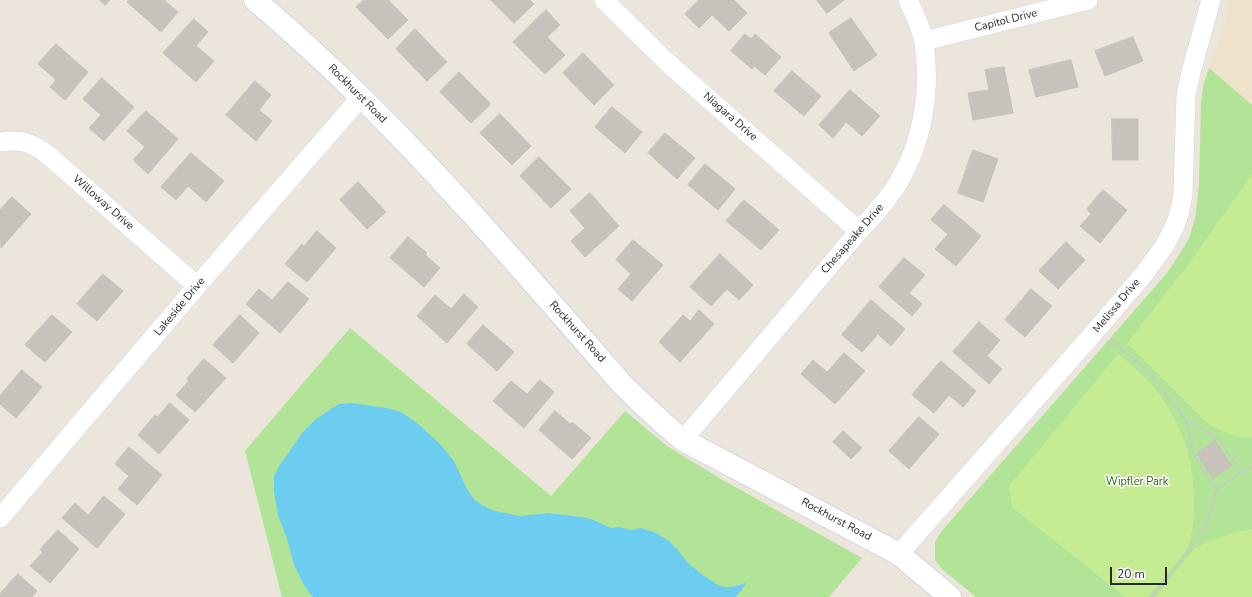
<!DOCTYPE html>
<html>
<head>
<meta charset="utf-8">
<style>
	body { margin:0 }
	#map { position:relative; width:1252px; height:597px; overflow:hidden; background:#ece5db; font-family:"Nunito Sans",sans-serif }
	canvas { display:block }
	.scale { position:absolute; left:1110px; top:567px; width:57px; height:18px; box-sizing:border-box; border:2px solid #2a2a2a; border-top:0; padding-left:5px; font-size:12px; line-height:14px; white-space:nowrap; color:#2a2a2a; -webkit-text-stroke:3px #fff; paint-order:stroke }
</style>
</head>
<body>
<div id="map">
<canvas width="1252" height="597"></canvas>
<div class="scale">20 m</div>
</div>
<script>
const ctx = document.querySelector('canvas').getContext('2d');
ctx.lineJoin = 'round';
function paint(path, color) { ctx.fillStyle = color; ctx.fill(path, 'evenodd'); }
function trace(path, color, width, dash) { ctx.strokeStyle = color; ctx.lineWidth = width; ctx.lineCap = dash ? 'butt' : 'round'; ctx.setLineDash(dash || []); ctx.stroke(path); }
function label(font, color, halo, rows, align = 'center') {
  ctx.font = font + ' "Nunito Sans",sans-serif'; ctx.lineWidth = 3; ctx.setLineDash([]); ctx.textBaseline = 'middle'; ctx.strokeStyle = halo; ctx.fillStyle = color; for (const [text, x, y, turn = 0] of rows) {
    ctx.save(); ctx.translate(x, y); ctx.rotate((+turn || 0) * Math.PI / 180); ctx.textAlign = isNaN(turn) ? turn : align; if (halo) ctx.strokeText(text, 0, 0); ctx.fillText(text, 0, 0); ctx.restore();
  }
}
paint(new Path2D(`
	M1230 0H1252V105L1209 68 1226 20Z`), '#eee2ca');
paint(new Path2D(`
	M1209 68 1252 105V597H976L943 570 935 560V542L941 532 1167 273 1179 255 1189 238 1195 219 1199 184 1201 104 1203 86Z
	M350 328 551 496 625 411 667 446 721 479 862 558 829 597H282L245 451Z`), '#b1e496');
paint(new Path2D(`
	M1252 174V438L1233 436 1208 424 1127 343 1187 266Z
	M1118 354C1169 392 1195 442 1194 505 1194 518 1193 534 1188 547 1185 553 1179 559 1175 564 1166 575 1157 586 1148 597H1125L1012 507 1009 486Z
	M1252 529V597H1155L1194 549 1213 540 1236 532Z`), '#c5ec92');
paint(new Path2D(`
	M352 403 386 408 401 412 417 423 439 443 454 461 467 489 474 499 483 506 495 511 520 516 549 513 581 517 591 519 611 528 619 527 631 530 640 528 654 532 669 541 678 550 686 561 700 573 716 584 724 587H732L746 583 741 591 735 597H313L305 587 294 565 287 539 278 515 274 492V476L280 465 303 432 315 420 332 408 340 404Z`), '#6ccdf1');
const building = new Path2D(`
	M100 0H110L105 5Z
	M130 0H164L178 12 161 32 127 2Z
	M364 0H388L408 20 388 39 356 7Z
	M491 0H530L534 4 514 23Z
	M699 0H734L747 13 729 31 712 15 699 28 685 14Z
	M817 0H844L827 13Z
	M546 10 560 25 547 37 565 55 545 74 513 42Z
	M851 18 877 55 854 71 829 33Z
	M194 19 208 32 196 46 214 61 196 82 163 53Z
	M415 29 447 62 427 81 396 49Z
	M745 34 751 39 755 34 781 57 765 75 754 66 752 69 731 51Z
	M1133 37 1143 61 1105 76 1095 51Z
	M56 44 88 72 65 100 50 87 56 80 38 64Z
	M583 53 614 85 594 105 563 73Z
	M1071 60 1078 87 1036 97 1029 70Z
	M1004 67 1013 113 973 120 968 93 989 90 985 70Z
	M792 71 821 96 804 116 774 91Z
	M459 72 491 104 471 123 440 92Z
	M102 78 134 107 104 141 89 128 101 115 83 99Z
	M255 81 271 95 259 110 272 121 256 141 226 115Z
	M850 90 880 116 862 136 846 122 833 138 819 125Z
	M612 107 642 132 625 153 595 127Z
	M146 111 178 139 148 174 133 160 145 147 127 131Z
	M500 114 531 146 512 165 480 133Z
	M1112 119H1138V160H1113Z
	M665 133 695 158 677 179 648 153Z
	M973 150 998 159 983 202 958 193Z
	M191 153 224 181 206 202 188 186 176 200 161 187Z
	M539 157 571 189 551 208 520 176Z
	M705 164 735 189 718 210 688 185Z
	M358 182 386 212 367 229 340 200Z
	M1103 190 1127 210 1100 243 1080 226 1091 214 1087 209Z
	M590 193 619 226 585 257 571 241 585 228 570 211Z
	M12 197 31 214 1 248 0 210Z
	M744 200 779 230 761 250 726 221Z
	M944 205 981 236 956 266 935 249 948 234 931 220Z
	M317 231 336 248 307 282 285 264 302 244 304 246Z
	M408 237 427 253 425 255 440 268 424 287 390 258Z
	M633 240 663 265 632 301 618 289 631 274 616 260Z
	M1066 242 1085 260 1058 289 1039 271Z
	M720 254 753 285 739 300 727 289 711 306 690 287Z
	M904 258 925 275 909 293 922 304 912 316 879 287Z
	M103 274 123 291 97 321 77 304Z
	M288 282 309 299 280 333 246 304 259 289 272 300Z
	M1031 289 1052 306 1025 337 1005 320Z
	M464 294 478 307 447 343 417 316 435 295 451 309Z
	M871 300 905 329 891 346 878 334 862 352 842 335Z
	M699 310 714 324 680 362 659 342 683 315 690 321Z
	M52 315 72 332 45 362 25 345Z
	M240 315 259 333 233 363 213 345Z
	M979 322 1000 340 987 356 1002 369 989 384 953 352Z
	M483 325 514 352 497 371 467 344Z
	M844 353 865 371 835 404 801 374 813 360 827 372Z
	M204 359 226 378 195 412 176 395 189 381 187 379Z
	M941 361 976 391 963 407 949 395 934 413 912 395Z
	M22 370 42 387 16 418 0 404V396Z
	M540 380 554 392 524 428 493 401 511 381 527 394Z
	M170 403 189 420 159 454 138 435 155 415 157 417Z
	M555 411 570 424 572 422 591 438 572 459 539 430Z
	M919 417 939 434 909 469 889 451Z
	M843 431 862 448 851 459 833 442Z
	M1215 441 1232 466 1213 478 1197 454Z
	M129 447 162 475 137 505 118 489 129 476 115 464Z
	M104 496 125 514 97 548 62 518 75 503 88 515Z
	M58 530 79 549 50 583 30 566 43 552 40 550Z
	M18 574 37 591 32 597H0V594Z`);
paint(building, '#c7c2bb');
trace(building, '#c7c1b5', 1);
const minor = new Path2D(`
	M604 0 670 65 859 231
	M924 41 1088 0
	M0 142C20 139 31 142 47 154L197 286
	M683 440 859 231C873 216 887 201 898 183 923 142 931 91 924 43 922 28 914 13 908 0
	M0 518 197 286 361 97
	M899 554 1098 328 1144 274 1165 245 1174 228 1179 214 1183 194 1186 95 1191 72 1211 0`);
const tertiary = new Path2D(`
	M255 0C291 31 326 63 360 96 452 187 536 286 621 383 641 403 661 422 683 440L899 554 950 597`);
trace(minor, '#d0d4e3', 20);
trace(tertiary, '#d0d4e3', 24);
trace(new Path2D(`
	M1112 340 1150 374 1187 421 1219 440 1241 472
	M1187 421 1193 453 1197 460 1217 489
	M1152 597 1195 543 1202 531 1208 519 1217 489 1247 468 1252 467`), '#c8c8c8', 2.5, [3, 2]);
trace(minor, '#fff', 19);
trace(tertiary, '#fff', 22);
label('11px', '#2a2a2a', '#fff', [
	["Capitol Drive",1006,21,-14],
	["Rockhurst Road",357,94,45],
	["Niagara Drive",730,117,41],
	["Willoway Drive",103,203,41],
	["Chesapeake Drive",853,239,-49],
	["Melissa Drive",1117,306,-50],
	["Lakeside Drive",180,307,-50],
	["Rockhurst Road",577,332,48],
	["Rockhurst Road",836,520,28]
]);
label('11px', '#296818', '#fff', [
	["Wipfler Park",1137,482]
]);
</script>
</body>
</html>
